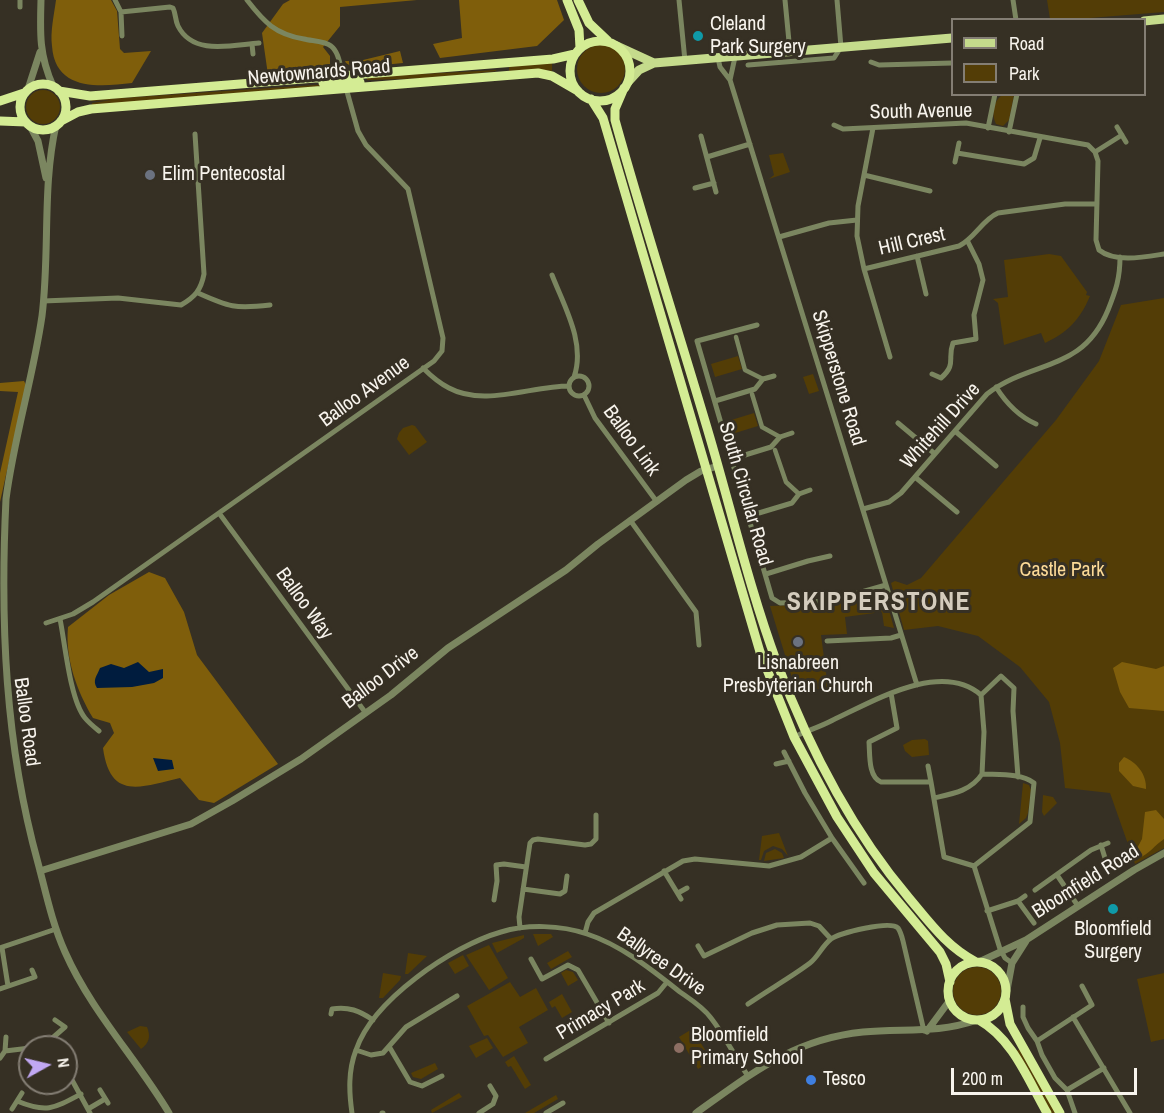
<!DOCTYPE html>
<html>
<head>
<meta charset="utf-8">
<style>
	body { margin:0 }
	#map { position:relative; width:1164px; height:1113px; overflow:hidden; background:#363024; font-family:"Archivo Narrow",sans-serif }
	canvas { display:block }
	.legend { position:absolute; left:951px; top:18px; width:195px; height:78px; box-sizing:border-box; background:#363024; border:2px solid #847e74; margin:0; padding:8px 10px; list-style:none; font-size:18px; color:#f8f4ed }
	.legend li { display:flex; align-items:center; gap:12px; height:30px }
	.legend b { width:30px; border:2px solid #847e74 }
	.north { position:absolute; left:18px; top:1035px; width:60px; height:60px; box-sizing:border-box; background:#363024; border:2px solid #847e74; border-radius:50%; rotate:82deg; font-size:16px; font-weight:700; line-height:24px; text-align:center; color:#f8f4ed }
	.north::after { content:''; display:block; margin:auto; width:21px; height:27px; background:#c1a8f3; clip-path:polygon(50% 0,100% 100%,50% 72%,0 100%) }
	.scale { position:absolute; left:951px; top:1068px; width:186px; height:27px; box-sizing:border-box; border:3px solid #f8f4ed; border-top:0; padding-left:8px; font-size:18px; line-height:21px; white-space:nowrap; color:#f8f4ed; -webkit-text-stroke:4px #363024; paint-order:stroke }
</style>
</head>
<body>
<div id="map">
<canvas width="1164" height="1113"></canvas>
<ul class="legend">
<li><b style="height:8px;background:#c5db8c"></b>Road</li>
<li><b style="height:16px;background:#533d06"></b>Park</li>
</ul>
<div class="north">N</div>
<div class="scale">200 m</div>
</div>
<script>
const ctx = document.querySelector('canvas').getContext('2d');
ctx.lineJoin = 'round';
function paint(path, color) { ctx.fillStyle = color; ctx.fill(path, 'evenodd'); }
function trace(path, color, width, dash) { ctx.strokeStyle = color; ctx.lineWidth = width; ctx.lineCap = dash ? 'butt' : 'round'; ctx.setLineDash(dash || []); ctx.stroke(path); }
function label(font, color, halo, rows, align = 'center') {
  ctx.font = font + ' "Archivo Narrow",sans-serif'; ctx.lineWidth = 6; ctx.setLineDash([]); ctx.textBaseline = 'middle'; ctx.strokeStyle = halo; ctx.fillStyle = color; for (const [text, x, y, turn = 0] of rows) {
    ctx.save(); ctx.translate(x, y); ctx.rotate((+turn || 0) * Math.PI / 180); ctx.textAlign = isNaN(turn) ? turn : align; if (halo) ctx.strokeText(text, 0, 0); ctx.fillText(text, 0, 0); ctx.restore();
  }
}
paint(new Path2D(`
	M1047 0H1164V12L1077 19H1050Z
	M577 69a24 24 0 1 1 48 0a24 24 0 1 1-48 0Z
	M552 62V71L545 70 509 71V66Z
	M495 70 497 71 433 78 367 80V77C409 74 452 73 495 70Z
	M331 84 337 85 92 106V103L112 100 91 101V100Z
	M26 107a17 17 0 1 1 34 0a17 17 0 1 1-34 0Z
	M1002 95H1014L1009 120 1003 126 996 124C991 114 993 102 1002 95Z
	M783 153 790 172 769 179 774 175 769 155Z
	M1049 254 1061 256 1087 292 1086 295 1090 296C1080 320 1067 333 1045 343L1041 333 1004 345 998 303 993 299 1008 297 1004 260Z
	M1164 298V848L1135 864 1110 793 1065 788 1060 743 1049 702 1020 667 978 636 938 626 904 630 891 583 895 581 907 585 921 578 1056 420 1099 361 1121 305Z
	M738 356 742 369 715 377 711 364Z
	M813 374 819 391 809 394 803 377Z
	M754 413 758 426 732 434 728 421Z
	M412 425 415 426 427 442 409 455 397 439 399 433 403 428Z
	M879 593 885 596 894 628 884 626 882 612 845 617 847 634 821 635 828 688 796 691 770 606 831 604Z
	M925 739 928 741 929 755 912 757 905 751 903 745 912 740Z
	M1023 783 1029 785 1031 790 1028 813 1026 818 1019 824Z
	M1043 795 1053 797 1057 803 1044 816 1042 812Z
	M779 833 788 856 782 849 773 846 764 851 761 860H759L762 836Z
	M775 849 782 853 784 858 764 861 766 853Z
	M533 934H551L553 937 538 946Z
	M524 935V938L497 953 492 943Z
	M489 945 508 978 489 990 466 955Z
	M568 951 572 957 551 969 547 963Z
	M408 953 427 956 408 974H405Z
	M463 955 469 966 455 974 448 963Z
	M953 991a24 24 0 1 1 48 0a24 24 0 1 1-48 0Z
	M566 970 573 972 578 980 568 986 561 973Z
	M383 973 401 976 400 980 383 998H379Z
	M1164 973V1039L1151 1042 1137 979Z
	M510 982 520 997 536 988 548 1010 519 1027 528 1043 503 1057 488 1035 484 1036 467 1006Z
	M562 994 572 1012 562 1018 555 1006 552 1008 549 1002Z
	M140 1026 147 1027C151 1037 149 1043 141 1049L127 1032Z
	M692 1029 712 1061 698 1069 679 1037Z
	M487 1038 493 1048 476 1058 469 1046Z
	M1020 1049 1056 1113H1051L1016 1051Z
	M514 1056 531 1085 525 1089 511 1066 508 1067 505 1062Z
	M435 1063 438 1069 421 1079 413 1077 411 1073Z
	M459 1093 462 1097 432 1113 431 1110Z
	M556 1095 558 1099 534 1113H525Z`), '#533d06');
paint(new Path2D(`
	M56 0H111L117 11 120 49 124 53 151 51 132 83C99 87 55 91 52 46 50 32 54 15 56 0Z
	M290 0H417L340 7V26L323 47 330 56V70L268 75 262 33 283 4Z
	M459 0H557L564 20 537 46 440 58 433 44 462 38Z
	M400 51 403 63 354 68 346 63 345 61H359Z
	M24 381 26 385 0 502V473L18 392 0 391V383Z
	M149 572 165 578 184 612 197 655 278 764 214 803 199 800 180 778C141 787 110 801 103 748L114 733 110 723 93 718C77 691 65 659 68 627L109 595Z
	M1122 662 1156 669 1164 666V711L1129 708 1120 692 1113 668Z
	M1124 757C1136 762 1147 774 1146 789L1133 786 1119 771V763Z
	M1156 810 1164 819V839C1155 845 1148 855 1139 858L1134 854 1142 839 1145 812Z`), '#7f5e0b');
paint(new Path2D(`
	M138 662 149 672 163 669V678L154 683 132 687 97 688C92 680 97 676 100 668L111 664 124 668Z
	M153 758 172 760 174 769 158 771Z`), '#001c3e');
trace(new Path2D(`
	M736 337 745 370 763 379
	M752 394 762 427 780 437
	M775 450 786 482 799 494`), '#7b8660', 4.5);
trace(new Path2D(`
	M115 0 121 12 122 36
	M247 0C264 22 275 34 304 39 311 41 325 41 331 46 339 52 340 66 343 76
	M679 0 685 61
	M785 0 790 52
	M1013 0 1016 20
	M20 7V0
	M121 12 170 7 173 8C176 14 175 20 178 26 193 56 232 45 259 43
	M252 44 253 54
	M718 58 720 67 730 80 917 685
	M871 62 879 65 952 63
	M748 65 834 58 841 47 837 0
	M730 80 735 57
	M834 125 843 129 966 123 1088 145 1095 152 1098 161 1096 240 1099 250C1115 263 1145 257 1164 254
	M1117 127 1126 142
	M873 128 858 206 857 236 864 269 890 357
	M988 128 995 94
	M1009 132 1017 94
	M701 136 716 192
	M1095 152 1122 135
	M957 153 1024 164 1034 158 1040 138
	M707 157 750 144
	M955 162 959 143
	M864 175 930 191
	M695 188 714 183
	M779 237 829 223 857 220
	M917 256 926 294
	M864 269 959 246C975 238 982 220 998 213L1065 204H1097
	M552 275C564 306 586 343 574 377
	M198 293C229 307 235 309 270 305
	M43 301 118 298 181 305C195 297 201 290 204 274L195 134
	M757 325 697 341 772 598 780 603 830 601 886 585
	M423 368C431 376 439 383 449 388 484 407 531 386 569 386
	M932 374 941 378C957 364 947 359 953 343L976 339 974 315 983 280 979 264 968 242
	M569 386a10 10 0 1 1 20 0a10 10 0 1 1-20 0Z
	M996 387C1006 403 1018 416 1036 424
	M584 395 595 418 657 502
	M715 401 755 389 763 379 774 376
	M898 423 935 454
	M955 431 996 466
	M732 459 771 447 780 437 792 433
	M915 477 957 512
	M863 509 889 502 901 493 987 394C1033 359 1082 373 1108 310 1116 290 1120 278 1120 257
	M219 513 365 712
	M749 516 792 503 799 494 810 490
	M630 520 696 612 699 645
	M766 574 808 561 830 556
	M60 619C65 643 70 700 85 718 89 723 94 727 99 731
	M46 623 73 614 93 602 434 361 442 351 443 338 408 189 366 145 358 131 346 88
	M827 641 891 638 901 635
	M891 693 897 728 869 742C870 754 868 777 881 782H931L944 857 974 866
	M981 695 1001 676 1014 688 1013 711 1018 777
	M794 737C806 731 820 727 833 720 872 702 941 660 981 695L984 732 982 774C971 791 952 794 934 798
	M784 752 805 793 832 838
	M776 764 789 761
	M928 766 931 782
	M982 774C998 775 1021 773 1034 783L1030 822 974 866 1000 949 1005 958 1012 963
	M1101 845 1108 868
	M664 871 681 899
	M1057 875 1078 906
	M523 889 560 894 565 891 567 876
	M1035 890 1091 850 1108 843
	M678 893 687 888
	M494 900 497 881 496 865 504 864 526 867
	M1018 901 1034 923
	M987 911 1018 901 1025 896
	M520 928 519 917 530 843 533 840 538 839 585 845 591 844 596 839V815
	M585 933 588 922 594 913 683 861 695 859 769 866 801 857 832 838 864 883
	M698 946 704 956 752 933 777 925 810 923 819 926 831 939
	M0 948 56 929
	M2 948 8 986
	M531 959 542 979 568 965 578 970 609 1023
	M0 989 35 977 32 970
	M748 1004C768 990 790 978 810 963 818 957 822 946 831 939 840 933 890 920 898 928 900 931 902 937 903 941L924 1031
	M1023 1007V1017L1028 1028 1037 1041 1042 1055 1055 1078 1067 1090 1075 1113
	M331 1014 332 1009C348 1006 360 1011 373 1020
	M1073 1017 1130 1113
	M1037 1041 1092 1005 1082 986
	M35 1047 49 1041 65 1027 55 1020
	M390 1048 410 1082 422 1086 442 1076
	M356 1050 371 1055 383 1053 406 1027 457 996
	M5 1051 30 1048
	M0 1058 5 1051 6 1037
	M546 1059 658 993 667 982
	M66 1069 90 1113
	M100 1090 108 1103
	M1067 1090 1104 1068
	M17 1101C46 1113 53 1109 81 1094
	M12 1109 22 1093
	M88 1109 105 1099
	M352 1113C349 1092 348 1071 356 1050 373 1000 452 946 501 932 527 924 561 925 587 934 621 945 652 970 680 992 690 999 703 1007 711 1018 725 1036 735 1057 748 1076
	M382 1113H383
	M479 1113 493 1104 496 1096 490 1086
	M546 1113 563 1103`), '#7b8660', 5);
trace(new Path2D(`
	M41 0C40 33 39 55 53 86
	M28 89 40 52
	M56 125C42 187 50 252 42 316 33 378 14 437 6 499 0 622 5 744 38 863 46 893 52 923 65 952 91 1011 136 1058 169 1113
	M30 126 38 141 46 178
	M40 871 191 824 232 801 301 759 391 695 448 648 566 570 598 544 686 480 701 471 718 466
	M979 962 1026 940 1134 870 1164 853
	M1007 990 1012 963 1026 941
	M927 1031 950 1000
	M696 1113C751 1074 793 1039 863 1032 903 1028 937 1034 977 1020`), '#7b8660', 7);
trace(new Path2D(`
	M1144 21 1164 19
	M617 46 654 63
	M628 82 639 70 654 63 952 38`), '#c5db8c', 9);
trace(new Path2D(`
	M567 0 579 30 580 48
	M578 0 589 23 608 41
	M570 71a30 30 0 1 1 60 0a30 30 0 1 1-60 0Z
	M323 83 360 82
	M20 107a23 23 0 1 1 46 0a23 23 0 1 1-46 0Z
	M624 88 615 109V120C643 221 675 320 705 421 729 500 748 585 777 663 809 748 850 828 909 898 930 923 947 947 976 962
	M59 91 90 96 553 59 575 54
	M591 99 603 118 760 652 794 737 837 817 874 873 940 952 946 964 950 982
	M0 101 24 93
	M0 121 26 122
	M61 121 78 112 91 109 538 73 552 76 578 91
	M948 991a29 29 0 1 1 58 0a29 29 0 1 1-58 0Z
	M1005 999 1010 1024 1060 1113
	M979 1020C1013 1039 1028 1080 1047 1113`), '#d4ec94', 9);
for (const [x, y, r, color] of [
	[698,36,6,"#0f9aa8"],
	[150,175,6,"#6b7280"],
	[798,642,6,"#6b7280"],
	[1113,909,6,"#0f9aa8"],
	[679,1048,6,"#8d6e63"],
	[811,1080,6,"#3f7fe0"]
]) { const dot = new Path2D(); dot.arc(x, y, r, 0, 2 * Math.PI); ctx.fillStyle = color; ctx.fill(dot); trace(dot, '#363024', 2); }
label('20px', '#f8f4ed', '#363024', [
	["Cleland",710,25],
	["Park Surgery",710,48],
	["Elim Pentecostal",162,175],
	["Lisnabreen",798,664,"center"],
	["Presbyterian Church",798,687,"center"],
	["Bloomfield",1113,930,"center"],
	["Surgery",1113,953,"center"],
	["Bloomfield",691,1036],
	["Primary School",691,1059],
	["Tesco",823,1080]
], 'left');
label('20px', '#f8f4ed', '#363024', [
	["Newtownards Road",319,73,-5],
	["South Avenue",921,112,-1],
	["Hill Crest",912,242,-13],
	["Skipperstone Road",838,378,73],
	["Balloo Avenue",365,392,-36],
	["Whitehill Drive",941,426,-48],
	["Balloo Link",631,441,54],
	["South Circular Road",745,494,74],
	["Balloo Way",304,604,54],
	["Balloo Drive",381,678,-37],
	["Balloo Road",26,722,82],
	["Bloomfield Road",1086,882,-32],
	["Ballyree Drive",661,962,35],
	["Primacy Park",601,1010,-31]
]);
label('20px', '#fcda97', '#363024', [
	["Castle Park",1062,571]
]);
ctx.letterSpacing = '1.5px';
label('bold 26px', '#d4ccbd', '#363024', [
	["SKIPPERSTONE",879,603]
]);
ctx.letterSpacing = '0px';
</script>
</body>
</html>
